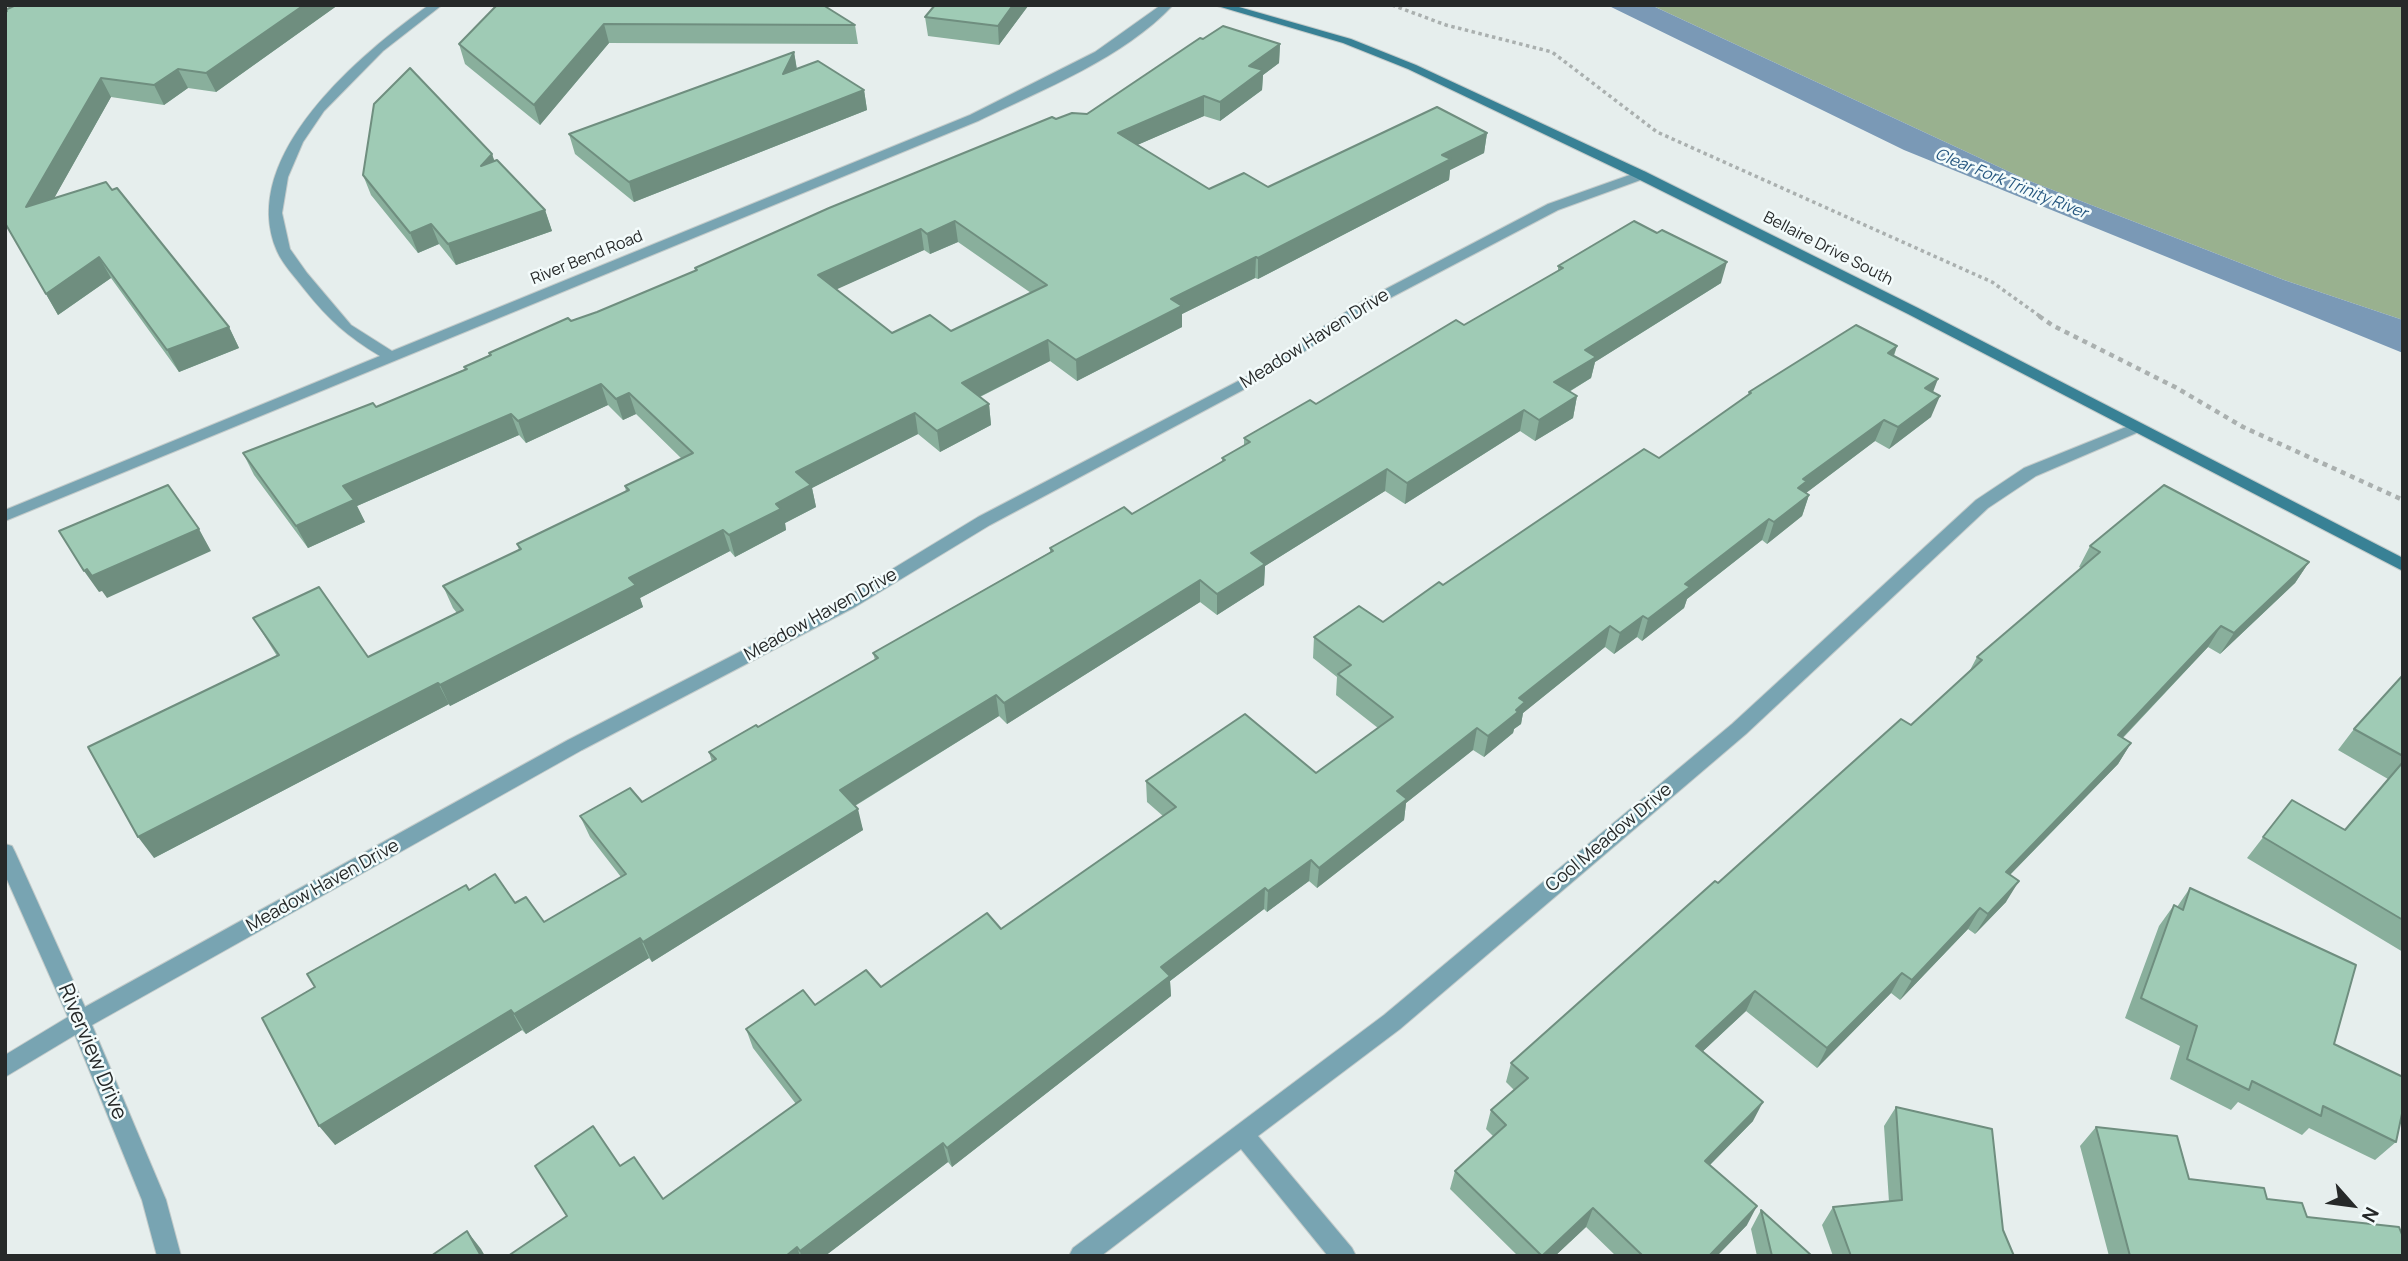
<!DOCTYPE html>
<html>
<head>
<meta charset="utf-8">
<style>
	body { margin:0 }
	#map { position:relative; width:2408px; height:1261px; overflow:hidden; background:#e6eeed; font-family:Manrope,sans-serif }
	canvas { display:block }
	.frame { position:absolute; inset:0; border:7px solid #262929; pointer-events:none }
	.north { position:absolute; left:2317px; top:1170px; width:70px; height:70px; -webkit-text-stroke:5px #f3fbfb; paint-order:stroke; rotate:118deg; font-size:19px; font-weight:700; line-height:28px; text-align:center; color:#262929 }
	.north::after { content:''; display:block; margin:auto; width:24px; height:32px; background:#262929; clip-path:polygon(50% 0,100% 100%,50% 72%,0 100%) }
</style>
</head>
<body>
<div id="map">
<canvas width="2408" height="1261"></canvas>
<div class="frame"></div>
<div class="north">N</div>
</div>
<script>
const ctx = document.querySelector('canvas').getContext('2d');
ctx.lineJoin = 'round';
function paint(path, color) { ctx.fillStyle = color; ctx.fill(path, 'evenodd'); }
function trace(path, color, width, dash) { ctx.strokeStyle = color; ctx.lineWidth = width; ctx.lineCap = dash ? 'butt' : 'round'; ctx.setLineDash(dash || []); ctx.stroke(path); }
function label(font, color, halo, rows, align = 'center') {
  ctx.font = font + ' Manrope,sans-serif'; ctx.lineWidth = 5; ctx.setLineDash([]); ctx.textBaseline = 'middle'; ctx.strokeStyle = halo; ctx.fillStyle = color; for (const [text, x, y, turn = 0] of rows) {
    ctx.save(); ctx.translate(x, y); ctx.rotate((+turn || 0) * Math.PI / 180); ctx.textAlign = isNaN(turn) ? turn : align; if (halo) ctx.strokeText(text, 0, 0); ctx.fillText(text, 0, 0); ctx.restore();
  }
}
paint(new Path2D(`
	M1651 5H2403V320L2284 280 2027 180Z`), '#99b18f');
paint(new Path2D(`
	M1607 5H1651L2027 180 2284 280 2403 320V353L1904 150Z`), '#7a99b6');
const street = new Path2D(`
	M429 5H442L383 51 324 111 303 142 288 177 282 213 290 249 307 273 351 325 392 351 970 115 1095 52 1161 5H1173C1125 57 1042 90 978 121L5 521V510L380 356C347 336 329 320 305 290 296 278 283 265 277 251 236 156 363 52 429 5Z
	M1641 171 1646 172V178L1558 210 1371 308 1256 383 990 525 855 607 582 750 92 1025 166 1200 181 1256H157L142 1200 75 1035 5 1077V1055L68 1017 5 875V844L12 846 15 852 85 1007 568 740 843 599 978 517 1246 377 1361 302 1548 204Z
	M2136 423 2141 425 2144 428 2141 431 2036 476 1988 508 1746 734 1400 1029 1258 1136 1352 1248 1356 1256H1328L1241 1149 1101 1256H1069L1073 1248 1384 1015 1732 724 1976 500 2024 468Z`);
const secondary = new Path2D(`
	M1214 5H1232L1351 39 1416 65 1646 172 1918 308 2403 558V571L1908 314 1636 178 1408 69 1343 43Z`);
trace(street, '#c3cbca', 2);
trace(secondary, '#c3cbca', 2);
trace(new Path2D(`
	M1392 5 1446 25 1552 52 1657 132 1992 282 2041 317`), '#aab0af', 3.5, [3.5, 3.5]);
trace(new Path2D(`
	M2039 316 2052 325 2175 387 2243 427 2403 500`), '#aab0af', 4.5, [5, 5]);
paint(street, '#78a4b2');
paint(secondary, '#388195');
paint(new Path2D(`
	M338 5 216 92 188 88 164 105 111 97 54 198 112 190 229 327 239 348 179 372 111 278 58 315 5 223V10Z
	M497 5 855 25 858 44 609 43 540 125 465 64 459 44Z
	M1028 6 999 45 928 36 925 17Z
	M1203 39 1280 44 1279 63 1263 75 1262 90 1220 121 1204 116 1137 145 1209 189 1268 187 1487 133 1484 153 1450 170 1449 180 1258 279 1255 278 1182 314V327L1077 381 1050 361 980 397 989 404 991 425 940 452 918 434 812 488 816 507 785 523 786 530 735 557 730 551 640 598 643 607 450 706 449 704 154 858 277 656 253 618 368 657 457 613 453 608 443 586 519 550 517 544 626 492 625 486 682 459 636 414 623 420 608 405 526 443 519 435 357 506 365 522 308 548 254 475 243 453 376 407 465 369 464 367 490 356 489 353 597 312 696 271 695 268 1056 119 1087 114ZM958 242 1031 293 951 331 892 333 836 289 924 250 930 254Z
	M794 52 797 69 864 90 867 110 634 202 575 154 569 134Z
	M492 154 494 161 545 210 552 231 456 265 439 244 418 253 371 195 363 175Z
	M1558 266 1721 283 1595 362 1591 378 1569 392 1577 396 1573 418 1535 441 1520 431 1405 504 1385 491 1265 566 1264 585 1217 615 1200 602 1007 724 999 716 855 806 863 830 652 962 649 958 526 1034 522 1030 335 1145 315 987 469 890 515 903 544 922 621 877 590 837 580 816 642 802 712 762 709 752 758 727 875 660 873 653 1050 552V548L1132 514 1222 462V458L1244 446V438L1316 404 1464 325 1558 271Z
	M1897 346 1894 356 1933 392 1931 417 1889 449 1875 441 1806 493 1809 495 1802 516 1767 544 1762 540 1687 599 1684 608 1642 641 1637 637 1614 654 1605 647 1523 713 1521 724 1514 729 1513 733 1484 757 1473 750 1406 803 1404 820 1317 888 1309 881 1267 912 1264 909 1170 981 1171 996 952 1167 948 1162 825 1256H508L567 1216 620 1166 663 1199 796 1104 753 1048 746 1029 815 1005 881 987 1001 929 1163 816 1147 802 1146 781 1316 773 1378 728 1336 695 1337 677 1313 658 1314 637 1383 622 1443 585 1659 458 1748 395 1749 392Z
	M2090 546 2309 562 2295 583 2220 654 2208 647 2123 738 2131 743 2118 764 2010 875 2006 902 1975 934 1968 929 1900 1000 1891 993 1817 1068 1746 1011 1702 1052 1753 1121 1710 1165 1747 1225 1717 1256H1616L1586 1227 1555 1256H1518L1450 1189 1455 1171 1493 1136 1486 1129 1491 1110 1514 1090 1506 1082 1511 1063 1718 883 1911 725 1969 672 1977 657 2081 568 2079 567Z
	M2403 675V952L2247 858 2292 800 2345 830 2388 779 2338 750 2354 729Z
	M2190 888 2334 1044 2396 1142 2375 1160 2309 1128 2302 1135 2238 1102 2231 1110 2170 1079 2180 1046 2125 1018 2159 926 2174 905 2177 907Z
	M1896 1107 2003 1230 2014 1256H1833L1822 1225 1833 1207 1889 1202 1884 1126Z
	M2096 1127 2189 1179 2267 1199 2403 1256H2109L2080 1146Z
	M1761 1210 1812 1256H1757L1751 1229Z`), '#89af9c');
paint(new Path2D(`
	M304 5H338L216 92 206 73Z
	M1013 5 1028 6 999 45 998 26Z
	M604 24 609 43 540 125 534 105Z
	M1280 44 1279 63 1263 75 1262 90 1220 121V102L1249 66Z
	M794 52 797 71 783 74Z
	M178 69 188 88 164 105 154 85Z
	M101 78 111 97 38 227 26 207Z
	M864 90 867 110 634 202 629 182Z
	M1204 96V116L1119 153 1118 133Z
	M1487 133 1484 153 1450 170 1449 180 1258 279V258L1442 155Z
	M492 154 499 174 481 166Z
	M545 210 552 231 456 265 448 244Z
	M955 221 958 242 930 254 927 234Z
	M431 224 439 244 418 253 410 233Z
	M921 229 924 250 822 296 818 275Z
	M99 257 111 278 58 315 46 294Z
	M1256 257 1255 278 1182 314V327L1077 381 1076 360 1171 299Z
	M1727 262 1721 283 1595 362 1591 378 1550 403 1554 382 1585 350Z
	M229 327 239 348 179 372 167 350Z
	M1048 340 1050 361 965 404 962 383Z
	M1897 346 1889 367 1888 353Z
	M1938 379 1930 400 1925 388Z
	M601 384 608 405 526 443 518 421Z
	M629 393 636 414 623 420 616 399Z
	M1577 396 1573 418 1535 441 1539 420Z
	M1940 396 1931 417 1889 449 1898 427Z
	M989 404 991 425 940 452 937 431Z
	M1524 410 1520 431 1405 504 1407 483Z
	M915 413 918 434 812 488 816 507 785 523 786 530 735 557 729 535 776 504 796 472Z
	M511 414 519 435 357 506 365 522 308 548 296 526 343 486Z
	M1884 420 1875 441 1802 496 1809 495 1802 516 1767 544 1774 522 1803 479Z
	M1387 469 1385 491 1265 566 1264 585 1217 615V594L1251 553Z
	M1769 519 1762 540 1687 599 1684 608 1642 641 1648 619 1685 584Z
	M199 529 211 551 107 598 102 591 99 592 84 571Z
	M723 530 730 551 640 598 643 607 450 706 440 685 629 578Z
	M2309 562 2295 583 2220 654 2234 633Z
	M1200 580V602L1007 724 1004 703Z
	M1643 616 1637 637 1614 654 1620 633Z
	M1610 626 1605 647 1523 713 1521 724 1514 729 1513 733 1484 757 1488 736 1519 698Z
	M2221 626 2208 647 2105 756 2118 735Z
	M438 683 449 704 154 858 138 837Z
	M996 695 999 716 846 811 840 790Z
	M1477 728 1473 750 1406 803 1404 820 1317 888 1319 868 1397 791Z
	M2131 743 2118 764 1993 892 2006 872Z
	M858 809 863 830 652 962 643 942Z
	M1311 860 1309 881 1267 912 1268 891Z
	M2019 881 2006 902 1975 934 1988 914Z
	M1265 888 1264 909 1170 981 1171 996 952 1167 947 1148 1161 967Z
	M1980 908 1968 929 1900 1000 1912 980Z
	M640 938 649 958 526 1034 514 1014Z
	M1902 973 1891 993 1817 1068 1827 1048Z
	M1755 991 1746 1011 1687 1066 1696 1046Z
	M511 1010 522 1030 335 1145 319 1126Z
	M1763 1102 1753 1121 1696 1179 1705 1161Z
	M943 1143 948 1162 825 1256H801L800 1251Z
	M1757 1206 1747 1225 1717 1256H1709Z
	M1593 1208 1586 1227 1555 1256H1543Z
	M467 1231 481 1249 485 1256H481Z
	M797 1247 800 1256H786Z`), '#6f8e7f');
const building = new Path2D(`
	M16 5H304L206 73 178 69 154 85 101 78 26 207 106 182 112 190 117 188 229 327 167 350 99 257 46 294 5 223V12L7 11 5 10Z
	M497 5H823L855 25 604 24 534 105 459 44Z
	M935 5H1013L998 26 925 17Z
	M1223 26 1280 44 1249 66 1263 70 1220 102 1204 96 1118 133 1209 189 1244 173 1268 187 1437 107 1487 133 1442 155 1451 159 1258 258 1256 257 1171 299 1182 306 1076 360 1048 340 962 383 989 404 937 431 915 413 796 472 811 485 776 504 781 509 729 535 723 530 629 578 636 585 440 685 438 683 138 837 88 747 279 655 253 618 319 587 368 657 463 610 443 586 521 549 517 544 629 490 625 486 693 453 629 393 616 399 601 384 518 421 511 414 343 486 354 500 296 526 243 453 373 403 376 407 467 369 464 367 491 355 489 353 568 318 571 321 597 312 697 270 695 268 829 208 1052 117 1056 119 1072 113 1087 114 1200 38 1203 39ZM955 221 1047 285 951 331 930 315 892 333 818 275 921 229 927 234Z
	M794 52 783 74 818 61 864 90 629 182 569 134Z
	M410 68 492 154 481 166 497 160 545 210 448 244 431 224 410 233 363 175 374 104Z
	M1634 221 1657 233 1662 230 1727 262 1585 350 1596 357 1554 382 1577 396 1539 420 1524 410 1407 483 1387 469 1251 553 1265 564 1217 594 1200 580 1004 703 996 695 840 790 858 809 643 942 640 938 514 1014 511 1010 319 1126 262 1018 315 987 307 974 466 885 469 890 495 874 515 903 526 897 544 922 626 874 580 816 630 788 642 802 716 759 709 752 756 725 758 727 878 658 873 653 1053 551 1050 548 1124 507 1132 514 1225 460 1222 458 1250 442 1244 438 1310 400 1316 404 1456 320 1464 325 1563 268 1558 266Z
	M1856 325 1897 346 1888 353 1938 379 1925 388 1940 396 1898 427 1884 420 1803 479 1807 481 1798 488 1809 495 1774 522 1769 519 1685 584 1690 587 1648 619 1643 616 1620 633 1610 626 1519 698 1525 702 1516 710 1518 712 1488 736 1477 728 1397 791 1407 799 1319 868 1311 860 1268 891 1265 888 1161 967 1170 976 947 1148 943 1143 800 1251 797 1247 786 1256H508L567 1216 535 1166 593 1126 620 1166 634 1157 663 1199 801 1100 746 1029 803 990 815 1005 866 970 881 987 987 913 1001 929 1176 807 1146 781 1245 714 1316 773 1393 717 1338 674 1351 665 1314 637 1359 606 1383 622 1439 582 1443 585 1644 449 1659 458 1751 393 1749 392Z
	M168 485 199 529 92 576 87 569 84 571 59 531Z
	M2164 485 2309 562 2234 633 2221 626 2118 735 2131 743 2006 872 2019 881 1988 914 1980 908 1912 980 1902 973 1827 1048 1755 991 1696 1046 1763 1102 1705 1161 1757 1206 1709 1256H1643L1593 1208 1542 1256 1455 1171 1506 1125 1491 1110 1528 1078 1511 1063 1715 881 1718 883 1901 719 1911 725 1982 660 1977 657 2100 552 2090 546Z
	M2403 675V756L2354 729Z
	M2403 762V920L2263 837 2292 800 2345 830Z
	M2190 888 2356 965 2334 1044 2403 1077V1109L2396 1142 2323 1106 2321 1116 2252 1081 2249 1090 2187 1059 2197 1026 2141 998 2174 905 2183 910Z
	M1896 1107 1992 1129 2003 1230 2014 1256H1851L1833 1207 1902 1200Z
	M2096 1127 2177 1136 2189 1179 2264 1188 2267 1199 2302 1203 2307 1217 2399 1227 2403 1237V1256H2130Z
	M1761 1210 1812 1256H1772Z
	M467 1231 481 1256H431Z`);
paint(building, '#9fcbb5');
trace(building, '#6f8e7f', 2);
label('italic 16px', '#25567f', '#f3fbfb', [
	["Clear Fork Trinity River",2011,184,22]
]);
label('16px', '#262929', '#f3fbfb', [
	["Bellaire Drive South",1828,249,27],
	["River Bend Road",587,258,-22]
]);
label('18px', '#262929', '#f3fbfb', [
	["Meadow Haven Drive",1315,339,-32],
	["Meadow Haven Drive",821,615,-29],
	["Cool Meadow Drive",1609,838,-40],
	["Meadow Haven Drive",323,886,-29]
]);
label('21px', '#262929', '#f3fbfb', [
	["Riverview Drive",92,1052,67]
]);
</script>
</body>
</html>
